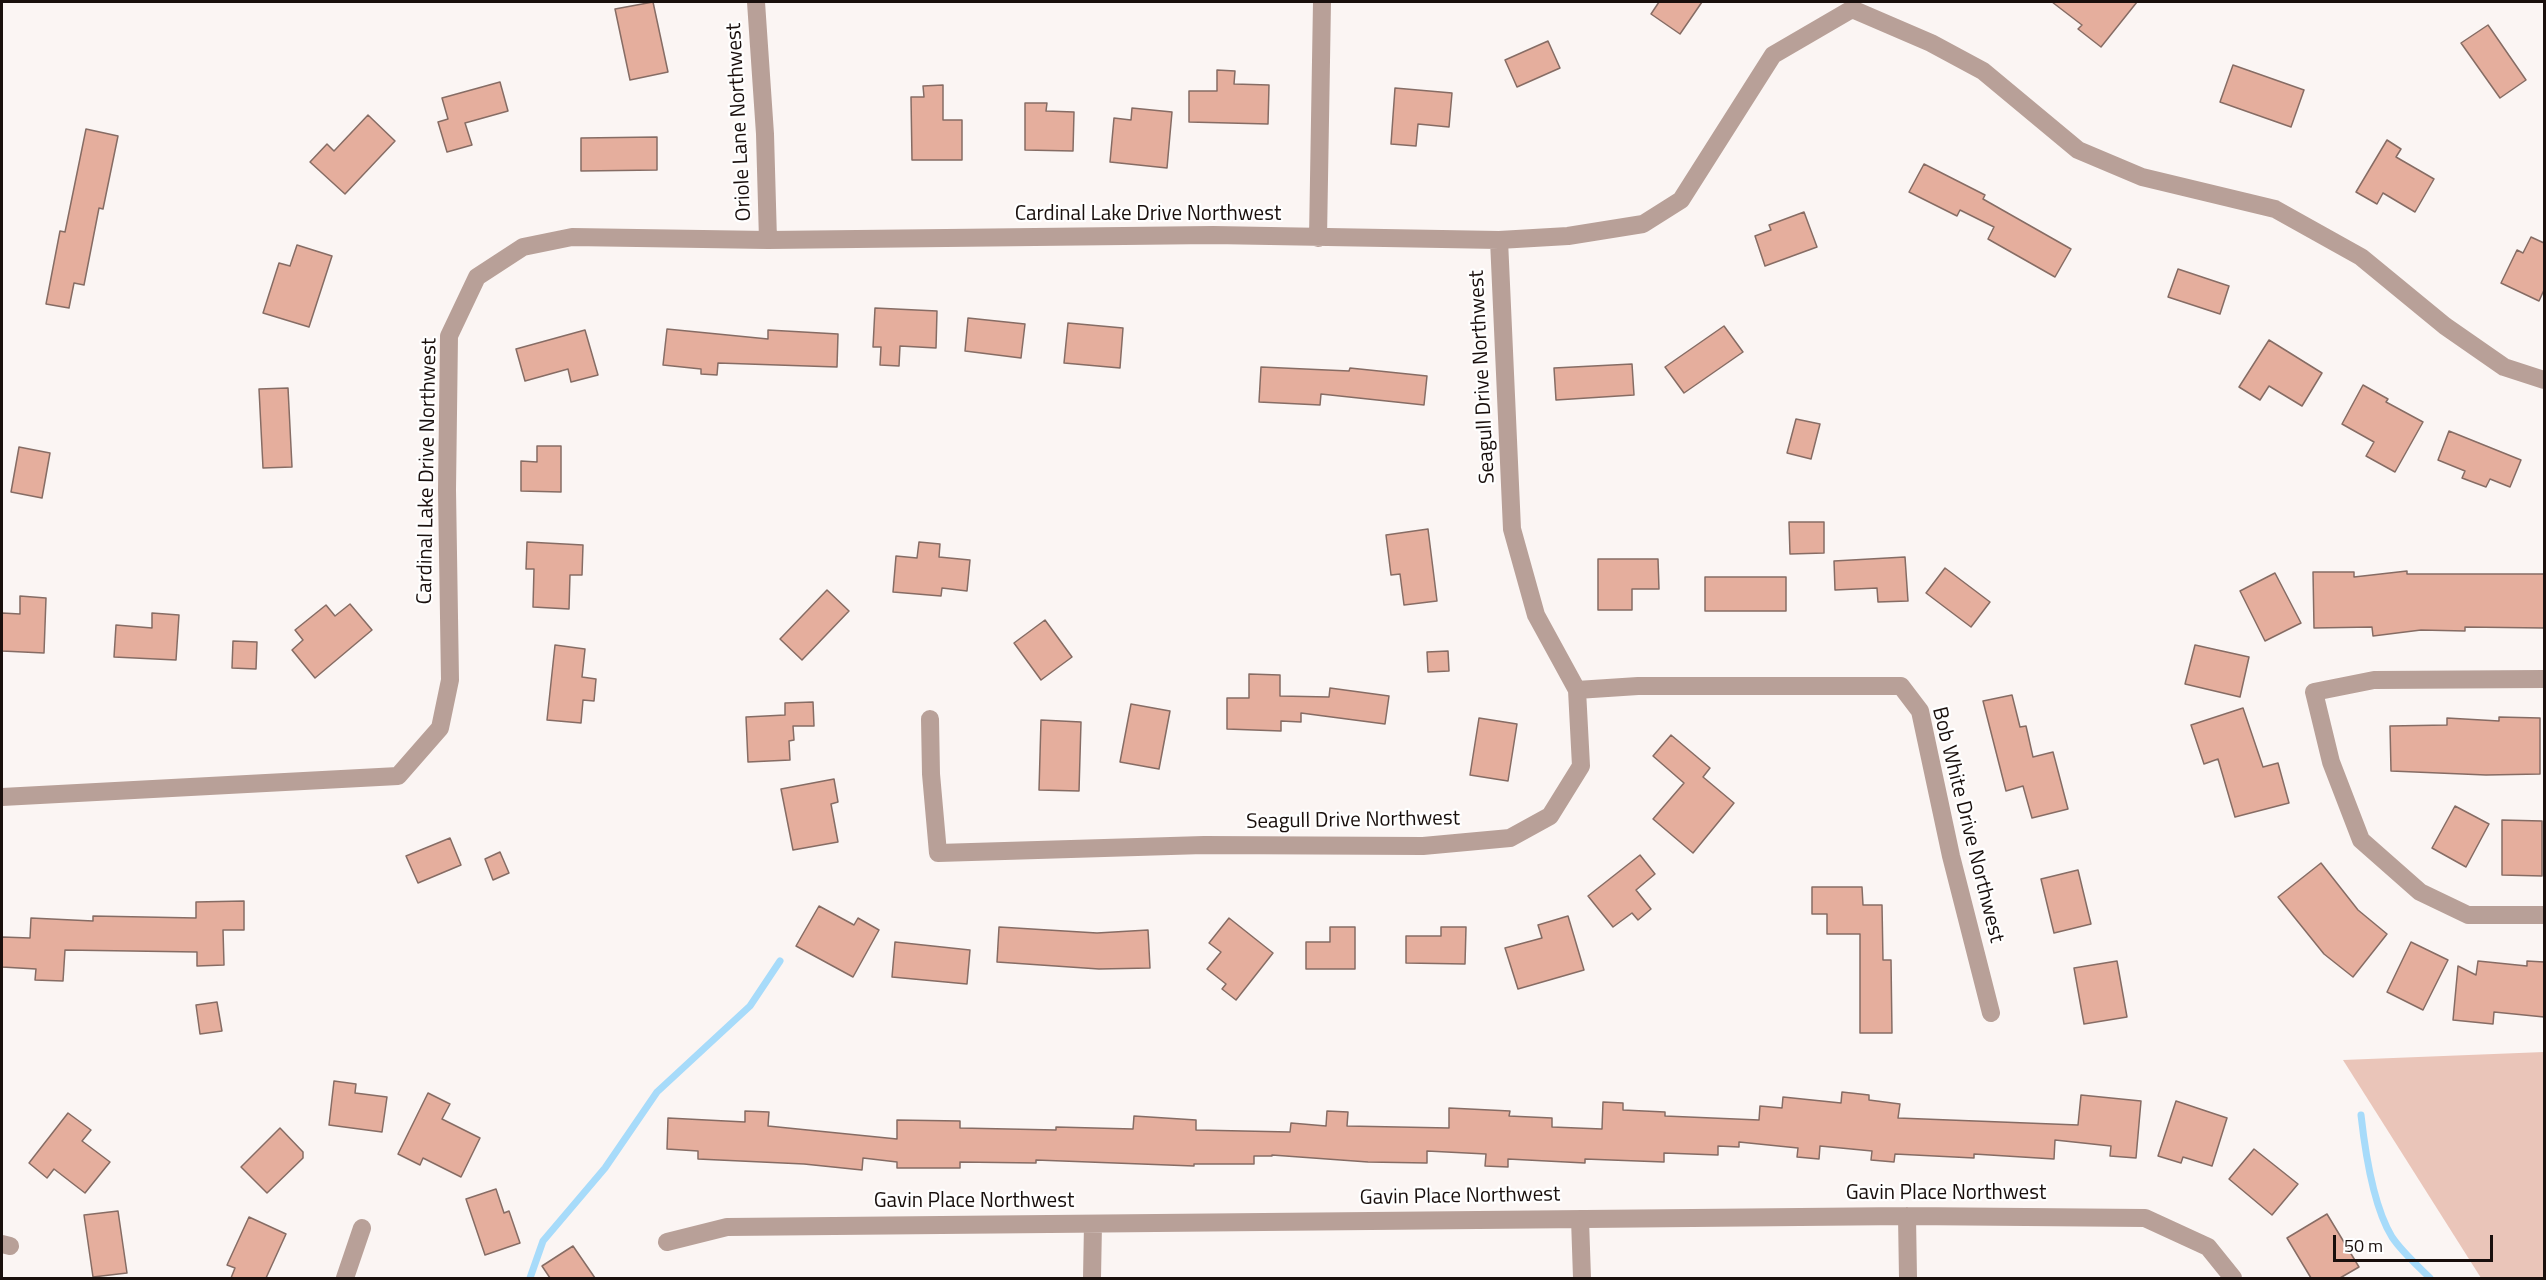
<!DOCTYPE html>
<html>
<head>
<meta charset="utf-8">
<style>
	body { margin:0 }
	#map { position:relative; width:2546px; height:1280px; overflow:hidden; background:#fbf5f3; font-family:"Titillium Web",sans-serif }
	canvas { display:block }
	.frame { position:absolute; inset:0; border:3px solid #190f0c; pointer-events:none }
	.scale { position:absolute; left:2333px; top:1235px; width:160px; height:27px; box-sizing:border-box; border:3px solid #190f0c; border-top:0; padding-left:8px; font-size:18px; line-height:21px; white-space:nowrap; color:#190f0c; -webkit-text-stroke:4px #fff; paint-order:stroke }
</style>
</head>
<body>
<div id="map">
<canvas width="2546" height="1280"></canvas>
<div class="frame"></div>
<div class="scale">50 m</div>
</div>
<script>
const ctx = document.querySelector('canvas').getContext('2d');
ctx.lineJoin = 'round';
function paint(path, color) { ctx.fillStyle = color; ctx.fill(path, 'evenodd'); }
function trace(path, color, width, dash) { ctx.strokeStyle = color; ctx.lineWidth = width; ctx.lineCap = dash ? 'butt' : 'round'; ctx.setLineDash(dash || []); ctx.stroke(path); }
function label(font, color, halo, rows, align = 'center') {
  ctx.font = font + ' "Titillium Web",sans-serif'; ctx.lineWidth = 4.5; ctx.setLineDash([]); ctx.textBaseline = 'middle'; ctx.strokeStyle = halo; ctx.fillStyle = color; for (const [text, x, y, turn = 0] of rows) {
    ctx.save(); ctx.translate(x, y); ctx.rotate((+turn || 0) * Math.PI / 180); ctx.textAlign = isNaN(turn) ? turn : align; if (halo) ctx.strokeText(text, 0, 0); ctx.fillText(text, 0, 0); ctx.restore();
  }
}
paint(new Path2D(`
	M2544 1052V1278H2481L2343 1060Z`), '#eac5b9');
trace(new Path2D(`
	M2361 1115C2365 1151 2373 1206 2392 1237 2402 1252 2418 1266 2430 1278
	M530 1278 543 1241 605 1168 657 1092 750 1006 780 961`), '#a7dbfa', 7);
const building = new Path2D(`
	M653 2 668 72 630 80 615 9Z
	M1659 2H1702L1680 34 1651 14Z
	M2052 2H2137L2101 47 2078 29 2082 25Z
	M2488 25 2526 80 2500 98 2461 43Z
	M1548 41 1560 68 1517 87 1505 60Z
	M2233 65 2304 90 2291 127 2220 102Z
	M1217 70 1235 71 1234 84 1269 85 1268 124 1189 122V91H1217Z
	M500 82 508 111 465 123 472 145 447 152 438 122 448 119 442 98Z
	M943 85V120H962V160H912L911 97H924L923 86Z
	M1395 88 1452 93 1449 127 1418 124 1416 146 1391 144Z
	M1025 103H1047L1046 111 1074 112 1073 151 1025 150Z
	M1132 108 1172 112 1167 168 1110 162 1114 118 1131 120Z
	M368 115 395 141 345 194 310 162 327 144 334 151Z
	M86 129 118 136 103 209 99 208 84 285 74 283 69 308 46 304 60 231 65 232Z
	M657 137V170L581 171V138Z
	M2387 140 2401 149 2396 157 2434 179 2415 212 2383 193 2377 204 2356 192Z
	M1924 164 1985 195 1983 199 2071 249 2055 277 1988 239 1994 227 1960 210 1957 216 1909 192Z
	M1804 212 1817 247 1765 266 1755 236 1771 230 1769 225Z
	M2531 237 2544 243V290L2539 301 2501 283 2517 250 2523 253Z
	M297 245 332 256 309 327 263 313 279 263 290 266Z
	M2178 269 2229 286 2220 314 2168 297Z
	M875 308 937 311 936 348 900 346 899 366 880 365 881 347H873Z
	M968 318 1025 324 1021 358 965 351Z
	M1068 323 1123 328 1120 368 1064 363Z
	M1724 326 1743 352 1684 393 1665 367Z
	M667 329 768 339V330L838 334 837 367 718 363 717 375 701 374V369L663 365Z
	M585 330 598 375 571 382 568 369 525 381 516 349Z
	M2269 340 2322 373 2302 406 2269 386 2260 400 2239 387Z
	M1632 364 1634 395 1556 400 1554 368Z
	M1261 367 1349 371 1350 368 1427 376 1424 405 1321 394 1320 405 1259 402Z
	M2363 385 2388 399 2386 402 2423 422 2395 472 2366 456 2374 442 2342 424Z
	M288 388 292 467 263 468 259 389Z
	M1796 419 1820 424 1811 459 1787 453Z
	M2449 431 2521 460 2510 487 2490 479 2486 487 2462 478 2465 471 2438 460Z
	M537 446H561V492L521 491V461L537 462Z
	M19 447 50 453 42 498 11 492Z
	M1789 522H1824V553L1790 554Z
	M1428 529 1437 601 1404 605 1400 574 1391 575 1386 535Z
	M527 542 583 545 582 575H570L569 609 533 607 534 569H526Z
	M919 542 940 544 939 557 970 560 967 591 942 588 941 596 893 592 896 556 917 558Z
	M1905 557 1908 601 1878 602 1877 588 1835 590 1834 561Z
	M1598 559H1658L1659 589H1632V610H1598Z
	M1945 568 1990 602 1971 627 1926 593Z
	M2407 571V574H2544V628L2465 627V631L2421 630 2373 636 2372 627 2314 628 2313 572H2354V577Z
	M2275 573 2301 623 2265 641 2240 591Z
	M1705 577H1786V611H1705Z
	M827 590 849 611 802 660 780 639Z
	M20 596 46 598 44 653 2 651V613L20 614Z
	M350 604 372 630 315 678 292 650 303 640 295 630 326 605 335 616Z
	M152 613 179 615 176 660 114 657 116 625 152 628Z
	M1045 620 1072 657 1041 680 1014 643Z
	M233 641 257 642 256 669 232 668Z
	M555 645 585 649 582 677 596 679 594 701 583 700 581 723 547 720Z
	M2195 645 2249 657 2240 697 2185 684Z
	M1448 651 1449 671 1428 672 1427 652Z
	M1249 674 1280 675V696L1329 697 1330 688 1389 696 1385 724 1301 713V722L1281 721V731L1227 729V698H1249Z
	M2012 695 2020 727 2026 726 2033 757 2053 752 2068 809 2032 818 2023 786 2006 791 1983 701Z
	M813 702 814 726H793L794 740 789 741 790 760 748 762 746 717 785 715V703Z
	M1131 704 1170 711 1159 769 1120 762Z
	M2243 708 2263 767 2278 763 2289 803 2235 817 2218 759 2204 764 2191 725Z
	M2499 717 2540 718V774L2486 775 2391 771 2390 726 2447 725V718L2499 721Z
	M1479 718 1517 724 1508 781 1470 775Z
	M1041 720 1081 722 1079 791 1039 790Z
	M1671 735 1710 768 1703 777 1734 803 1693 853 1653 819 1684 783 1653 756Z
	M834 779 838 802 831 804 838 842 793 850 781 789Z
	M2455 806 2489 824 2466 867 2432 848Z
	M2502 820 2542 821V876L2502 875Z
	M450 838 461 865 418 883 406 856Z
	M500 852 509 873 493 880 485 859Z
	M1640 855 1655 874 1636 890 1651 909 1638 920 1632 913 1613 927 1588 896Z
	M2321 863 2358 910 2387 934 2353 977 2324 954 2278 897Z
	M2078 870 2091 924 2054 933 2041 879Z
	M1812 887H1862L1863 905H1882L1883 960H1891L1892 1033H1860V934H1827V914H1812Z
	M244 901V930H223L224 965 197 966V952L65 950 63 981 35 980 36 969 2 967V937L30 938 31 918 93 921V916L196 918V902Z
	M819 906 854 925 858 918 879 930 853 977 796 946Z
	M1568 916 1584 970 1518 989 1505 948 1542 938 1538 925Z
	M1229 918 1273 953 1236 1000 1222 989 1226 984 1207 969 1221 952 1209 943Z
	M999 927 1097 933 1148 930 1150 968 1099 969 997 962Z
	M1330 927H1355V969H1306V942H1330Z
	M1441 927H1466L1465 964 1406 963V936H1441Z
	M895 942 970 950 967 984 892 977Z
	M2411 942 2448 960 2423 1010 2387 992Z
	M2117 961 2127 1017 2084 1024 2074 968Z
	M2478 961 2527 966V961L2544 962V1017L2494 1012 2493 1024 2453 1020 2458 966 2476 975Z
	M217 1002 222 1031 200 1034 196 1005Z
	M334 1081 356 1084 355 1093 387 1097 382 1132 329 1125Z
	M1842 1092 1869 1095V1100L1900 1104 1898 1118 2078 1125 2081 1095 2141 1101 2136 1158 2110 1156 2111 1146 2055 1140 2054 1159 1974 1154V1158L1895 1154 1894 1162 1871 1160 1872 1151 1820 1146 1819 1159 1797 1157 1798 1148 1739 1142V1147L1718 1146V1155L1664 1153V1162L1585 1159V1163L1508 1159V1167L1485 1166 1486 1154 1427 1151V1163L1368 1162 1272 1155V1156H1254V1164H1194V1166L1036 1160V1163L960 1162V1168H897V1162L863 1158 862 1170 804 1164 698 1159V1151L667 1149 668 1118 745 1122V1111L769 1112 768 1126 897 1139V1120L960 1121V1128L1056 1130V1127L1133 1129 1134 1116 1196 1120V1130L1290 1132 1291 1123 1326 1126 1327 1111 1348 1112 1347 1126 1449 1128V1108L1510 1111 1509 1116 1552 1118V1127L1602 1129 1603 1102 1623 1103V1110L1665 1112V1116L1759 1120 1760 1106 1782 1108 1783 1097 1841 1103Z
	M428 1093 450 1104 442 1119 480 1138 461 1177 423 1158 420 1165 398 1154Z
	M2176 1101 2227 1118 2212 1166 2183 1157 2181 1163 2158 1156Z
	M68 1113 91 1130 82 1141 110 1162 85 1193 54 1169 47 1178 29 1163Z
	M280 1128 303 1152V1158L267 1193 241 1167Z
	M2254 1149 2298 1184 2272 1215 2229 1179Z
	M496 1189 504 1213 509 1211 520 1243 485 1255 466 1199Z
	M118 1211 127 1273 93 1277 84 1215Z
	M2327 1214 2359 1267 2340 1278H2311L2287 1238Z
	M249 1217 286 1234 266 1278H231L235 1268 227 1265Z
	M573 1246 595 1278H550L542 1266Z`);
paint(building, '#e5ae9d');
trace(building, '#866c64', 1.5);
trace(new Path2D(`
	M756 2 765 134 768 240
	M1852 9 1931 43 1983 71 2078 150 2142 177 2275 209 2361 257 2445 326 2504 367 2544 380
	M1318 238 1322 2
	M2544 679 2374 680 2314 692 2331 762 2361 840 2420 892 2468 915H2544
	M1577 690 1638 686H1901L1920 711 1951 856 1991 1013
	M930 719 931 774 938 853 1204 845 1423 846 1510 838 1550 816 1581 766 1577 690 1536 615 1512 529 1499 240
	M2 797 398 776 440 728 450 680 447 490 449 336 477 277 523 247 572 237 768 240 1213 235 1499 240 1568 236 1643 224 1681 200 1773 55 1852 9
	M1907 1216 1908 1278
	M1580 1219 1582 1278
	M667 1242 727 1227 1907 1216 2145 1218 2208 1247 2233 1278
	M2 1244 10 1246
	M345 1278 362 1228
	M1092 1278 1093 1224`), '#b8a098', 18);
label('21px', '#190f0c', '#fff', [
	["Oriole Lane Northwest",740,122,-93],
	["Cardinal Lake Drive Northwest",1148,215],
	["Seagull Drive Northwest",1483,377,-93],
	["Cardinal Lake Drive Northwest",428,471,-89],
	["Seagull Drive Northwest",1353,821,-1],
	["Bob White Drive Northwest",1967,825,76],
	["Gavin Place Northwest",1946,1194],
	["Gavin Place Northwest",1460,1197,-1],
	["Gavin Place Northwest",974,1202]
]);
</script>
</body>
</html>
